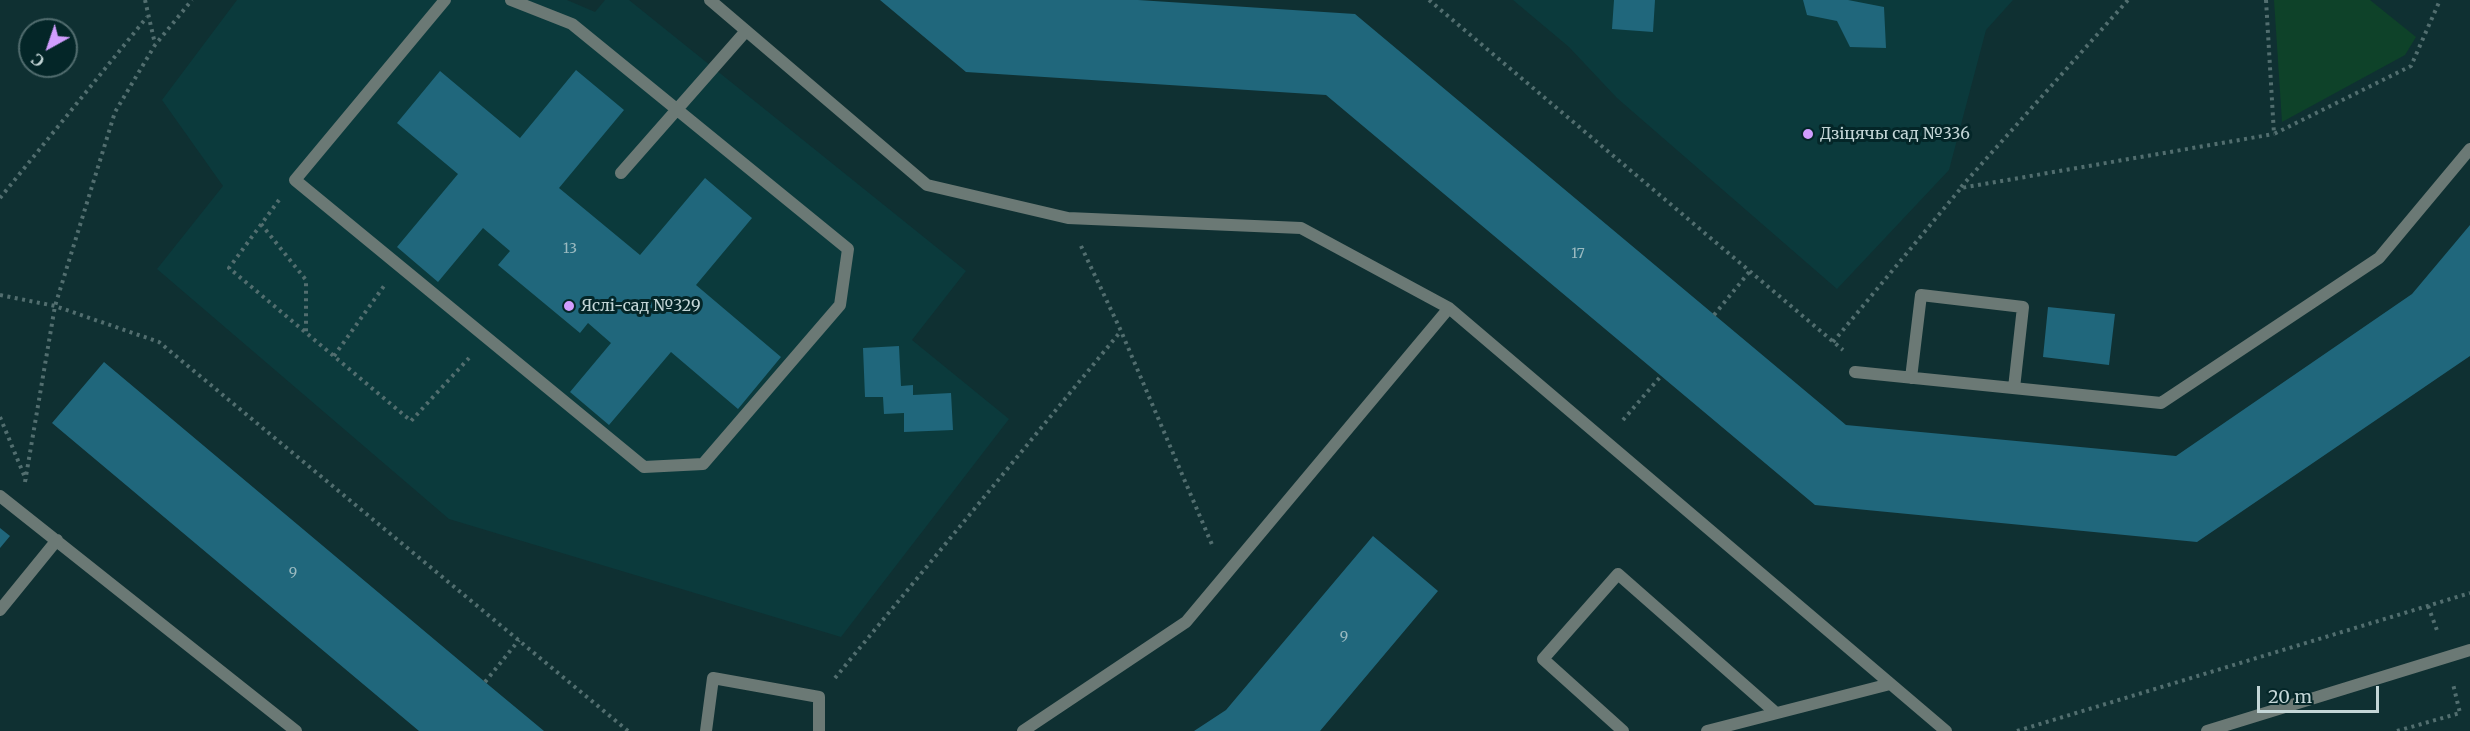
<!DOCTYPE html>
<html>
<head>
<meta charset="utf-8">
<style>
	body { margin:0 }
	#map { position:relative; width:2470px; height:731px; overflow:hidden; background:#0f3032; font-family:Merriweather,serif }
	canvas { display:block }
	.north { position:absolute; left:18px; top:18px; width:60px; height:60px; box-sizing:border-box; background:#042628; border:2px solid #516c6e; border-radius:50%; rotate:220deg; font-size:16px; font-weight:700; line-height:24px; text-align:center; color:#c4d6d7 }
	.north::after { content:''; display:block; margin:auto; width:21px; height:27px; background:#d19dfe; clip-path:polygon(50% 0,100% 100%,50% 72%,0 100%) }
	.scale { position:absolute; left:2257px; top:686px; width:122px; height:27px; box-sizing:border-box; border:3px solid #c4d6d7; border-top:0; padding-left:8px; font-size:18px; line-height:21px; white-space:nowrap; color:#c4d6d7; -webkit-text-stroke:4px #042628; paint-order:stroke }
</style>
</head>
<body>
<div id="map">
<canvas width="2470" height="731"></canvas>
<div class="north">С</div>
<div class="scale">20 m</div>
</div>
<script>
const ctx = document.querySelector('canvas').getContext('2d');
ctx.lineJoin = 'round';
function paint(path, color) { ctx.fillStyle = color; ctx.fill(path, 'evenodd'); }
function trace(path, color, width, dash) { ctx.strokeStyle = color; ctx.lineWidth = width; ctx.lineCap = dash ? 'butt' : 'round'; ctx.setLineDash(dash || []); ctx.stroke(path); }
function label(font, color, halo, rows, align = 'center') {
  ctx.font = font + ' Merriweather,serif'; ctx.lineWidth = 6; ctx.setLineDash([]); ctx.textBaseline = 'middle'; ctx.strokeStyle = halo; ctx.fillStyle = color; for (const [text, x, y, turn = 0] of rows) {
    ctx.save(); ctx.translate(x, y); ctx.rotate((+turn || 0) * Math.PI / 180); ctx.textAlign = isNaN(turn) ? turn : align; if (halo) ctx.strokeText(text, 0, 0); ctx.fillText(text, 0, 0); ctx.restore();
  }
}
paint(new Path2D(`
	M237 0H567L595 12 605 0H629L966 271 912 340 1009 419 841 637 449 519 157 269 223 186 162 100Z
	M1513 0H2013L1986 30 1949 170 1837 289 1617 98 1569 47Z`), '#0b3a3c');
paint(new Path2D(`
	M2274 0H2370L2416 37 2405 55 2282 122Z`), '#0e4229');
paint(new Path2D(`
	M880 0H1138L1355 14 1846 425 2176 456 2412 294 2470 225V356L2197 542 1815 505 1326 95 966 72Z
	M1614 0H1655L1653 32 1612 29Z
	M1803 0H1848L1884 7 1886 48 1850 47 1837 21 1807 15Z
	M576 70 624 110 559 188 640 255 705 178 752 218 696 285 781 357 738 409 671 352 609 425 570 392 611 343 588 323 580 333 498 265 510 251 483 228 438 282 397 247 458 174 397 123 440 71 520 138Z
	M2048 307 2115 314 2109 365 2043 357Z
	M899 346 901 386 913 385V395L951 393 953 430 904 432V413L884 414 883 397H865L863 348Z
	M104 362 485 682 544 731H419L276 611 52 423Z
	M0 528 10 536 0 548Z
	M1373 536 1438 591 1320 731H1194L1226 710Z`), '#20677c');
trace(new Path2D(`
	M145 0 155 44
	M1429 0 1843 350
	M2266 0 2274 134 2411 66 2440 0
	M1961 187 2128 0
	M0 198 147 17
	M279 200 229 268 411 421 469 358
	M261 224 306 280V332
	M1081 246 1121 331 1213 547
	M0 295 55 306 159 342 628 731
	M1714 315 1750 271
	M1833 342 1961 188 2274 134
	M334 356 384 286
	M0 417 26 480
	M1623 420 1661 376
	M25 482 55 306 115 112 155 45 192 0
	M2428 606 2438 633
	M835 678 1121 331
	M485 682 519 640
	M2017 731 2470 593
	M2397 731 2460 713 2453 684`), '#526e6f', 4, [3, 4.5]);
trace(new Path2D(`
	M445 0 295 180 644 467 703 464 840 305 848 249 572 24 511 0
	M710 0 927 185 1068 218 1301 228 1449 308 1946 731
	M621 173 746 31
	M1855 372 2161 403 2379 258 2470 149
	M1911 378 1921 295 2023 307 2014 388
	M0 496 296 731
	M0 610 57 540
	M706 731 713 678 819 697V731
	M1023 731 1186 622 1449 308
	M1623 731 1543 659 1618 574 1776 713
	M1707 731 1890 684
	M2207 731 2470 650`), '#6b7975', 12);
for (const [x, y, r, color] of [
	[1808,134,6,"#d19dfe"],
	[569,306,6,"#d19dfe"]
]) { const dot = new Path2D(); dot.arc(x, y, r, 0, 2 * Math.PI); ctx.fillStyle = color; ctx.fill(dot); trace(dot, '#042628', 2); }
label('14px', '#9bbac0', null, [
	["13",570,249],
	["17",1578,254],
	["9",293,573],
	["9",1344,637]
]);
label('16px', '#c4d6d7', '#042628', [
	["Дзіцячы сад №336",1820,134],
	["Яслі-сад №329",581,306]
], 'left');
</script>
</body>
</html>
